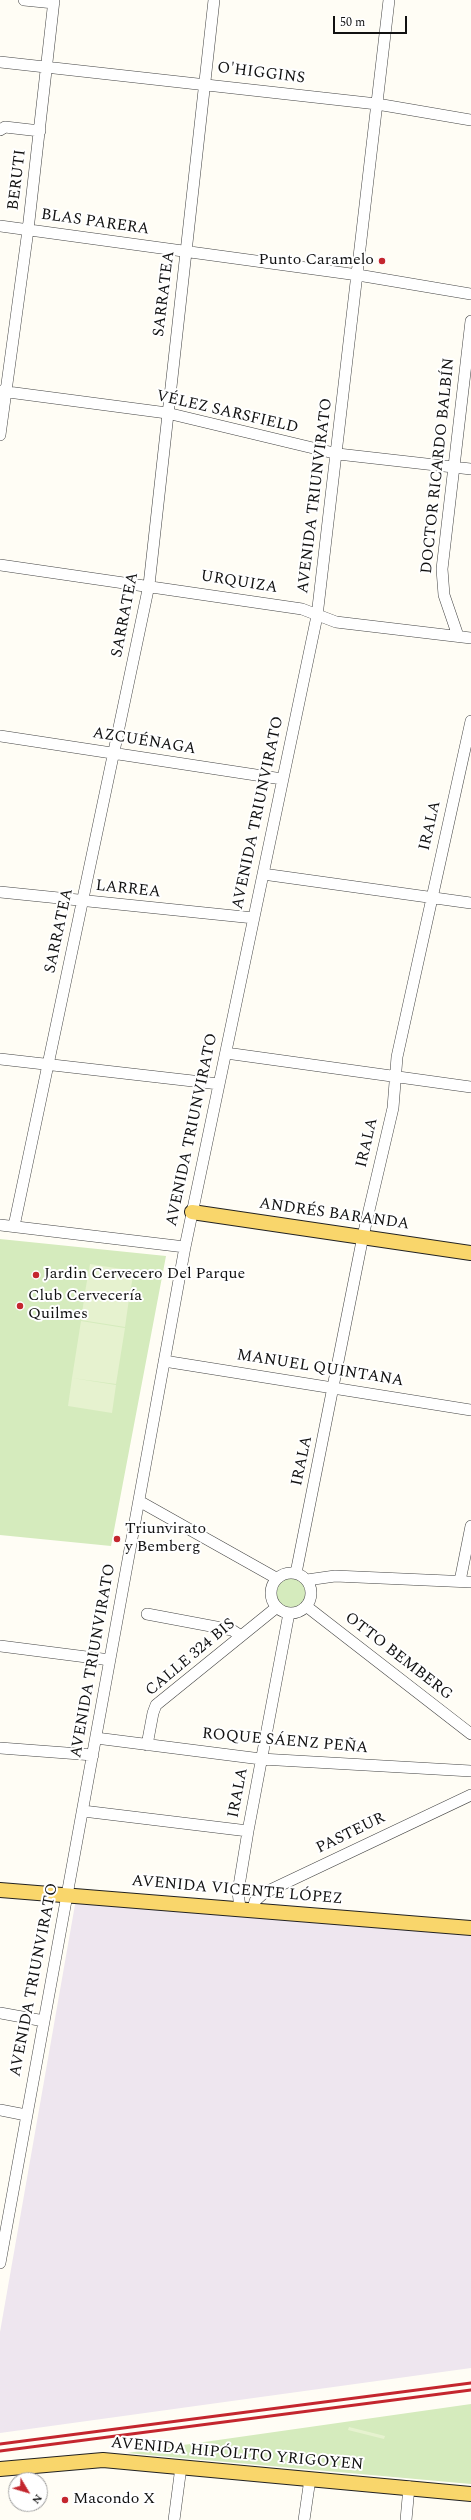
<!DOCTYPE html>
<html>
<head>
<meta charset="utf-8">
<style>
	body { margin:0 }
	#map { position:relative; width:471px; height:2520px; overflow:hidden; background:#fffdf5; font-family:Spectral,serif }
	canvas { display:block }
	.north { position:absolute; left:8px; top:2472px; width:40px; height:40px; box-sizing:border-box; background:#fff; border:1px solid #a0a0a0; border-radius:50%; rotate:128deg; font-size:11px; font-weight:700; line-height:16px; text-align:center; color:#111 }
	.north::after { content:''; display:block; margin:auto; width:14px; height:18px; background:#c4262e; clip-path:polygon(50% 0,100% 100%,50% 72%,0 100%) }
	.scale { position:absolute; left:333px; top:16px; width:74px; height:18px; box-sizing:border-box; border:2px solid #111; border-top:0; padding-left:5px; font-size:12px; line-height:14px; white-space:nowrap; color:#111; -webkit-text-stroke:3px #fff; paint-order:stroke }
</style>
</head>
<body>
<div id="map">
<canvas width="471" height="2520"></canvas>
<div class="north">N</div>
<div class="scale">50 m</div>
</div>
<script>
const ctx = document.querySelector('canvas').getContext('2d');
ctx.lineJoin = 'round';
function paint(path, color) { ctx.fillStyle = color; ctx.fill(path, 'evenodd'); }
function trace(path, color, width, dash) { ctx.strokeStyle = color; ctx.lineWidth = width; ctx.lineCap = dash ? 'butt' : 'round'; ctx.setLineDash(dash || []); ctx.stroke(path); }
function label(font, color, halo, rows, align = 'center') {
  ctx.font = font + ' Spectral,serif'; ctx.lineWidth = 4; ctx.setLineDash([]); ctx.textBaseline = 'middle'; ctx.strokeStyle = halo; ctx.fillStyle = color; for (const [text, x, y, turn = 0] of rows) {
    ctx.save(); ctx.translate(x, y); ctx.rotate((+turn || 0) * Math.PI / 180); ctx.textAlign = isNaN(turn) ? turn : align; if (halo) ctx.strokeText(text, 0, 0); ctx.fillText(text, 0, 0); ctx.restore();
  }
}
paint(new Path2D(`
	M76 1899 471 1934V2368L0 2433V2332Z`), '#eee6ef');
paint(new Path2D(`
	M0 1239 166 1256 111 1546 0 1535Z
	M275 1592a16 16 0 1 1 32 0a16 16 0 1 1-32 0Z
	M471 2404V2484L127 2453Z`), '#d5ebbd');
paint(new Path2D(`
	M90 1264 134 1271 129 1298 85 1292Z
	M85 1293 129 1299 125 1327 81 1320Z
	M81 1321 125 1328 116 1384 72 1378Z
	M72 1378 116 1385 112 1413 68 1406Z
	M349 2427 385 2436 384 2439 348 2430Z`), '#e6f2cf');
const minor = new Path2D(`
	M24 0 54 3
	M0 62 377 104 471 120
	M0 130 5 127 40 131
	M0 226 358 275 471 294
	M0 391 167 413 338 454 471 469
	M0 435 28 230 54 0
	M0 565 302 609 336 622 471 638
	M458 636 444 595 442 569 471 321
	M0 736 282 779
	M263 874 471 903
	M0 892 254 918
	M226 1053 471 1087
	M0 1059 219 1084
	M0 1225 185 1247
	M14 1226 149 585 214 0
	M164 1361 471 1410
	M139 1501 276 1578
	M271 1593a20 20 0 1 1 40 0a20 20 0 1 1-40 0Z
	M296 1573 363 1236 393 1108 397 1057 471 721
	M307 1580 335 1576 471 1582
	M460 1581 471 1526
	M306 1606 471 1734
	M147 1614 232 1630 241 1636
	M0 1646 110 1660
	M96 1738 261 1759 471 1771
	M147 1745 153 1713 156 1705 277 1607
	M0 1748 93 1755
	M83 1811 248 1831
	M240 1908 238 1892 248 1831 289 1613
	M253 1909 255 1901 264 1893 471 1795
	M0 2013 44 2021
	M0 2110 26 2115
	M0 2263 185 1247 317 616 389 0
	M174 2520 181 2467
	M304 2520 310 2479
	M406 2520 409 2487`);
const major = new Path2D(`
	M192 1212 471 1253
	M0 1890 471 1928
	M0 2469 103 2460 471 2494`);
trace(minor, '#444', 12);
trace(major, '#222', 16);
trace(minor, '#fff', 11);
trace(major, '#f9d66b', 14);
trace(new Path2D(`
	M0 2444 471 2383
	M0 2451 471 2390`), '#c4262e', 3);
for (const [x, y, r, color] of [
	[382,261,4,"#c4262e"],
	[36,1275,4,"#c4262e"],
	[20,1306,4,"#c4262e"],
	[117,1539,4,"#c4262e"],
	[65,2500,4,"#c4262e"]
]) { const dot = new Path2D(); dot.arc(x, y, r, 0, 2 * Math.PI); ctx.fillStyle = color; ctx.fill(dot); trace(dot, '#fff', 1.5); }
label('16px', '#111', '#fff', [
	["O'HIGGINS",261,74,7],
	["BERUTI",18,180,-83],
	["BLAS PARERA",95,223,8],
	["SARRATEA",165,294,-83],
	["VÉLEZ SARSFIELD",227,413,13],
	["DOCTOR RICARDO BALBÍN",439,466,-84],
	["AVENIDA TRIUNVIRATO",316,496,-83],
	["URQUIZA",239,583,9],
	["SARRATEA",126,615,-79],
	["AZCUÉNAGA",144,742,9],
	["AVENIDA TRIUNVIRATO",259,813,-78],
	["IRALA",431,826,-77],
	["LARREA",128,890,6],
	["SARRATEA",60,931,-78],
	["AVENIDA TRIUNVIRATO",193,1130,-78],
	["IRALA",368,1143,-77],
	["ANDRÉS BARANDA",334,1215,8],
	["MANUEL QUINTANA",320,1369,9],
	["IRALA",303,1461,-78],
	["OTTO BEMBERG",398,1657,38],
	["CALLE 324 BIS",191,1658,-40],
	["AVENIDA TRIUNVIRATO",94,1661,-80],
	["ROQUE SÁENZ PEÑA",285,1742,5],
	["IRALA",239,1793,-79],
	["PASTEUR",351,1834,-26],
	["AVENIDA VICENTE LÓPEZ",237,1891,5],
	["AVENIDA TRIUNVIRATO",35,1980,-79],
	["AVENIDA HIPÓLITO YRIGOYEN",237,2455,5]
]);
label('16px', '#111', '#fff', [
	["Punto Caramelo",374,261,"right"],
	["Jardin Cervecero Del Parque",44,1275],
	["Club Cervecería",28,1297],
	["Quilmes",28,1315],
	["Triunvirato",125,1530],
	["y Bemberg",125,1548],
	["Macondo X",73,2500]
], 'left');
</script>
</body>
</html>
